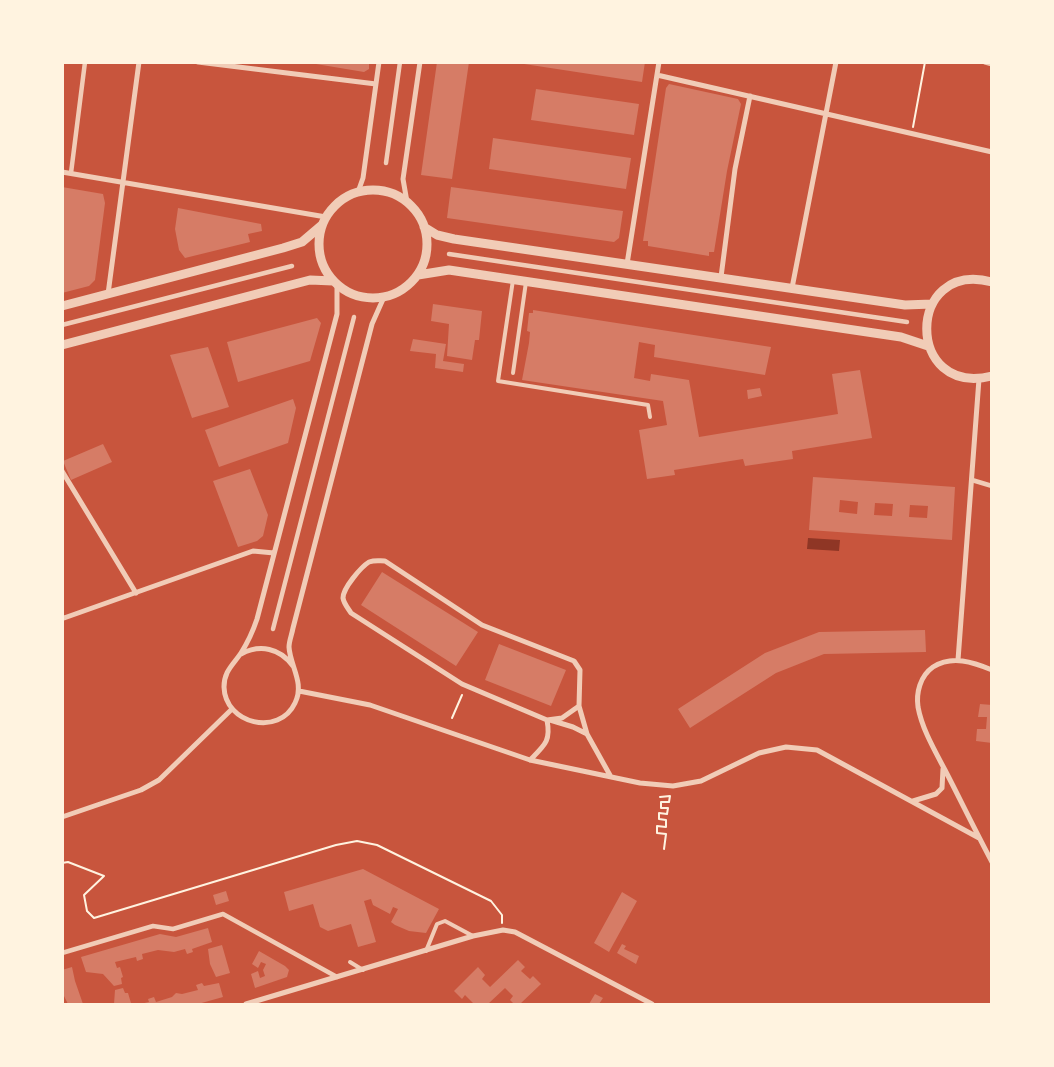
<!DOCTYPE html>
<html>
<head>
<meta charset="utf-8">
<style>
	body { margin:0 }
	#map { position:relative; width:1054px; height:1067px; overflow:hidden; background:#c8553d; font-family:"Source Sans 3",sans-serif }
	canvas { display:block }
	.frame { position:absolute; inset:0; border:64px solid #fff3e0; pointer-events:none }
</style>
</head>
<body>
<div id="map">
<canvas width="1054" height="1067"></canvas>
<div class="frame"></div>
</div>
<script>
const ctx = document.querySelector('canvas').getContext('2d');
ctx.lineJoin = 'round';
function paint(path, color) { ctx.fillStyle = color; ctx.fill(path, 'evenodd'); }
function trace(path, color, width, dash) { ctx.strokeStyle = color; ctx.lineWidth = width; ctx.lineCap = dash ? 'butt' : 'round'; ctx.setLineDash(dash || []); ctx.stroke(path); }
paint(new Path2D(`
	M808 538 840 540 839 551 807 549Z`), '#8f3625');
paint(new Path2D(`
	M304 62H369V69L364 72Z
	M437 62H469L452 179 421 175Z
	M511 62H645L642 82Z
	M669 84 738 99 741 104 727 171 714 252H709V256L648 246V241H643L666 88Z
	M536 89 639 104 634 135 531 120Z
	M493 138 631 158 626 189 489 169Z
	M62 187 103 194 105 203 95 280 89 286 62 293Z
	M451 187 623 211 619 238 614 242 447 218Z
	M178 208 261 224 262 231 248 234 250 242 185 258 179 250 175 229Z
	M433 304 482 311 479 340H475L472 360 447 356 449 324 431 321Z
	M533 310 771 347 765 375 654 357 655 345 639 342 634 378 650 381 651 374 689 380 699 437 838 414 832 374 860 370 872 438 792 451 793 459 745 466 743 459 674 470 675 475 647 479 639 430 667 425 663 401 522 380 529 343 530 332 527 331 529 313H533Z
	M317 318 321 323 310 361 238 382 227 342Z
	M413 339 446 344 443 361 464 364 463 372 435 368 436 354 410 351Z
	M208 347 229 407 192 418 170 355Z
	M760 388 762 396 748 399 747 390Z
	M293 399 296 408 288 443 219 467 205 430Z
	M103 444 112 462 71 480 63 461Z
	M250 469 268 515 263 536 257 541 238 547 213 481Z
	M813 477 955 487 952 540 809 530ZM840 500 858 502 857 514 839 512ZM875 503 893 504 892 516 874 515ZM910 505 928 506 927 518 909 517Z
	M382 572 478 632 456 666 361 605Z
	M925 630 926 652 824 654 776 673 690 728 678 709 765 653 819 632Z
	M499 644 566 670 551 706 485 680Z
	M980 704 992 705V743L976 741 977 729H986L987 717H978Z
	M363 869 439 909 426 933 409 931 395 925 391 922 398 909 393 907 390 914 373 905 371 899 364 901 376 942 358 947 351 924 328 931 320 927 313 904 289 911 284 892Z
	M226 891 229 901 216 905 213 895Z
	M622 892 637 901 609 952 594 943Z
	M208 928 212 942 192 949 193 952 187 954 185 949 174 952 158 950 142 954 143 959 137 961 136 957 115 962 117 968 120 967 123 977 121 978 122 984 114 986 103 974 86 972 81 957 160 934 176 937Z
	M622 944 626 946 624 949 639 956 636 964 617 953Z
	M222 945 230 973 216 977 210 964 208 949Z
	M259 951 285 966 289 970 287 977 255 988 251 974 258 971 260 978 265 976 263 970 266 964 261 962 258 968 252 964Z
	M518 960 525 967 521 971 530 979 533 976 541 984 520 1004H514L510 1000 513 996 505 988 488 1004H474L465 995 462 999 454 991 478 967 485 975 482 979 490 987Z
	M72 967 75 981 83 1004H68L62 992V970Z
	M202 983 204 986 219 983 223 997 198 1004H140L149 1002 148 999 154 997 156 1002 172 997 176 993 182 994 198 990 196 985Z
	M123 988 125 993H128L131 1003 114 1004 115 990Z
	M595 994 603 998 599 1004H589Z`), '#d67c66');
trace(new Path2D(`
	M913 127 925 62
	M452 718 462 695
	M660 797 670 796 669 802H661V808H668L667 814 659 813V819L666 820V827L657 826V833L666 834 664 849
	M62 863 68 862 104 876 84 895 87 911 94 918 336 845 357 841 377 845 491 901 502 915V923`), '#fff3e0', 2);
trace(new Path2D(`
	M513 280 498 381 648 405 650 417
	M513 373 526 282
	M426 951 437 924 445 921 473 936
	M350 962 363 970`), '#f1ccb7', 4);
trace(new Path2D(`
	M386 163 400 62
	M71 173 85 62
	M449 254 907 322
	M62 325 292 266
	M972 480 992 486
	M273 629 354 317
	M62 953 153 926 173 929 223 914 337 977`), '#f1ccb7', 4.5);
trace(new Path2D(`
	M198 62 376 84
	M985 62 992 64
	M657 75 992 152
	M62 172 326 217
	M358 192 363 178 379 62
	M407 202 403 179 420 62
	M627 264 659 62
	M721 277 735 169 750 96
	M337 284V314L257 619C253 631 248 642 241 653 233 665 224 671 224 687 225 724 279 737 295 703 305 683 290 666 289 647 289 641 292 634 293 628L372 324 384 297
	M792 288 836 62
	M108 294 139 62
	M62 471 136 593
	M62 617 64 618 253 551 274 553
	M241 654C260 644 280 648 293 666
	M958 660 979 379
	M992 670C973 662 952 655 933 667 920 676 916 693 918 707 922 729 935 751 945 770 961 801 976 832 992 862
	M299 691 370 705 530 760 640 783 673 786 701 781 759 753 786 747 817 750 979 838
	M579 706 587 734 611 777
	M550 720 573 727 587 734
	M530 760C545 745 551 741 547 720L462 684 351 613C348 608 344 604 343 598 343 588 361 567 369 562 375 560 379 561 385 561L482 625 574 661 580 670 579 706 562 718 547 720
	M913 801 936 794 942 788 943 769
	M62 817 141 790 159 780 232 709
	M246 1004 473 936 503 930 515 932 652 1004`), '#f1ccb7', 5);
trace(new Path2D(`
	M319 244a54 54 0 1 1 108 0a54 54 0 1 1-108 0Z
	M424 227 437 235 454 239 905 305 932 304
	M418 275 449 270 901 337 928 346
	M992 282C905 259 905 398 992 376
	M62 306 283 248 302 242 322 225
	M62 345 310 280 333 281`), '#f1ccb7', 9);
</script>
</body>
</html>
